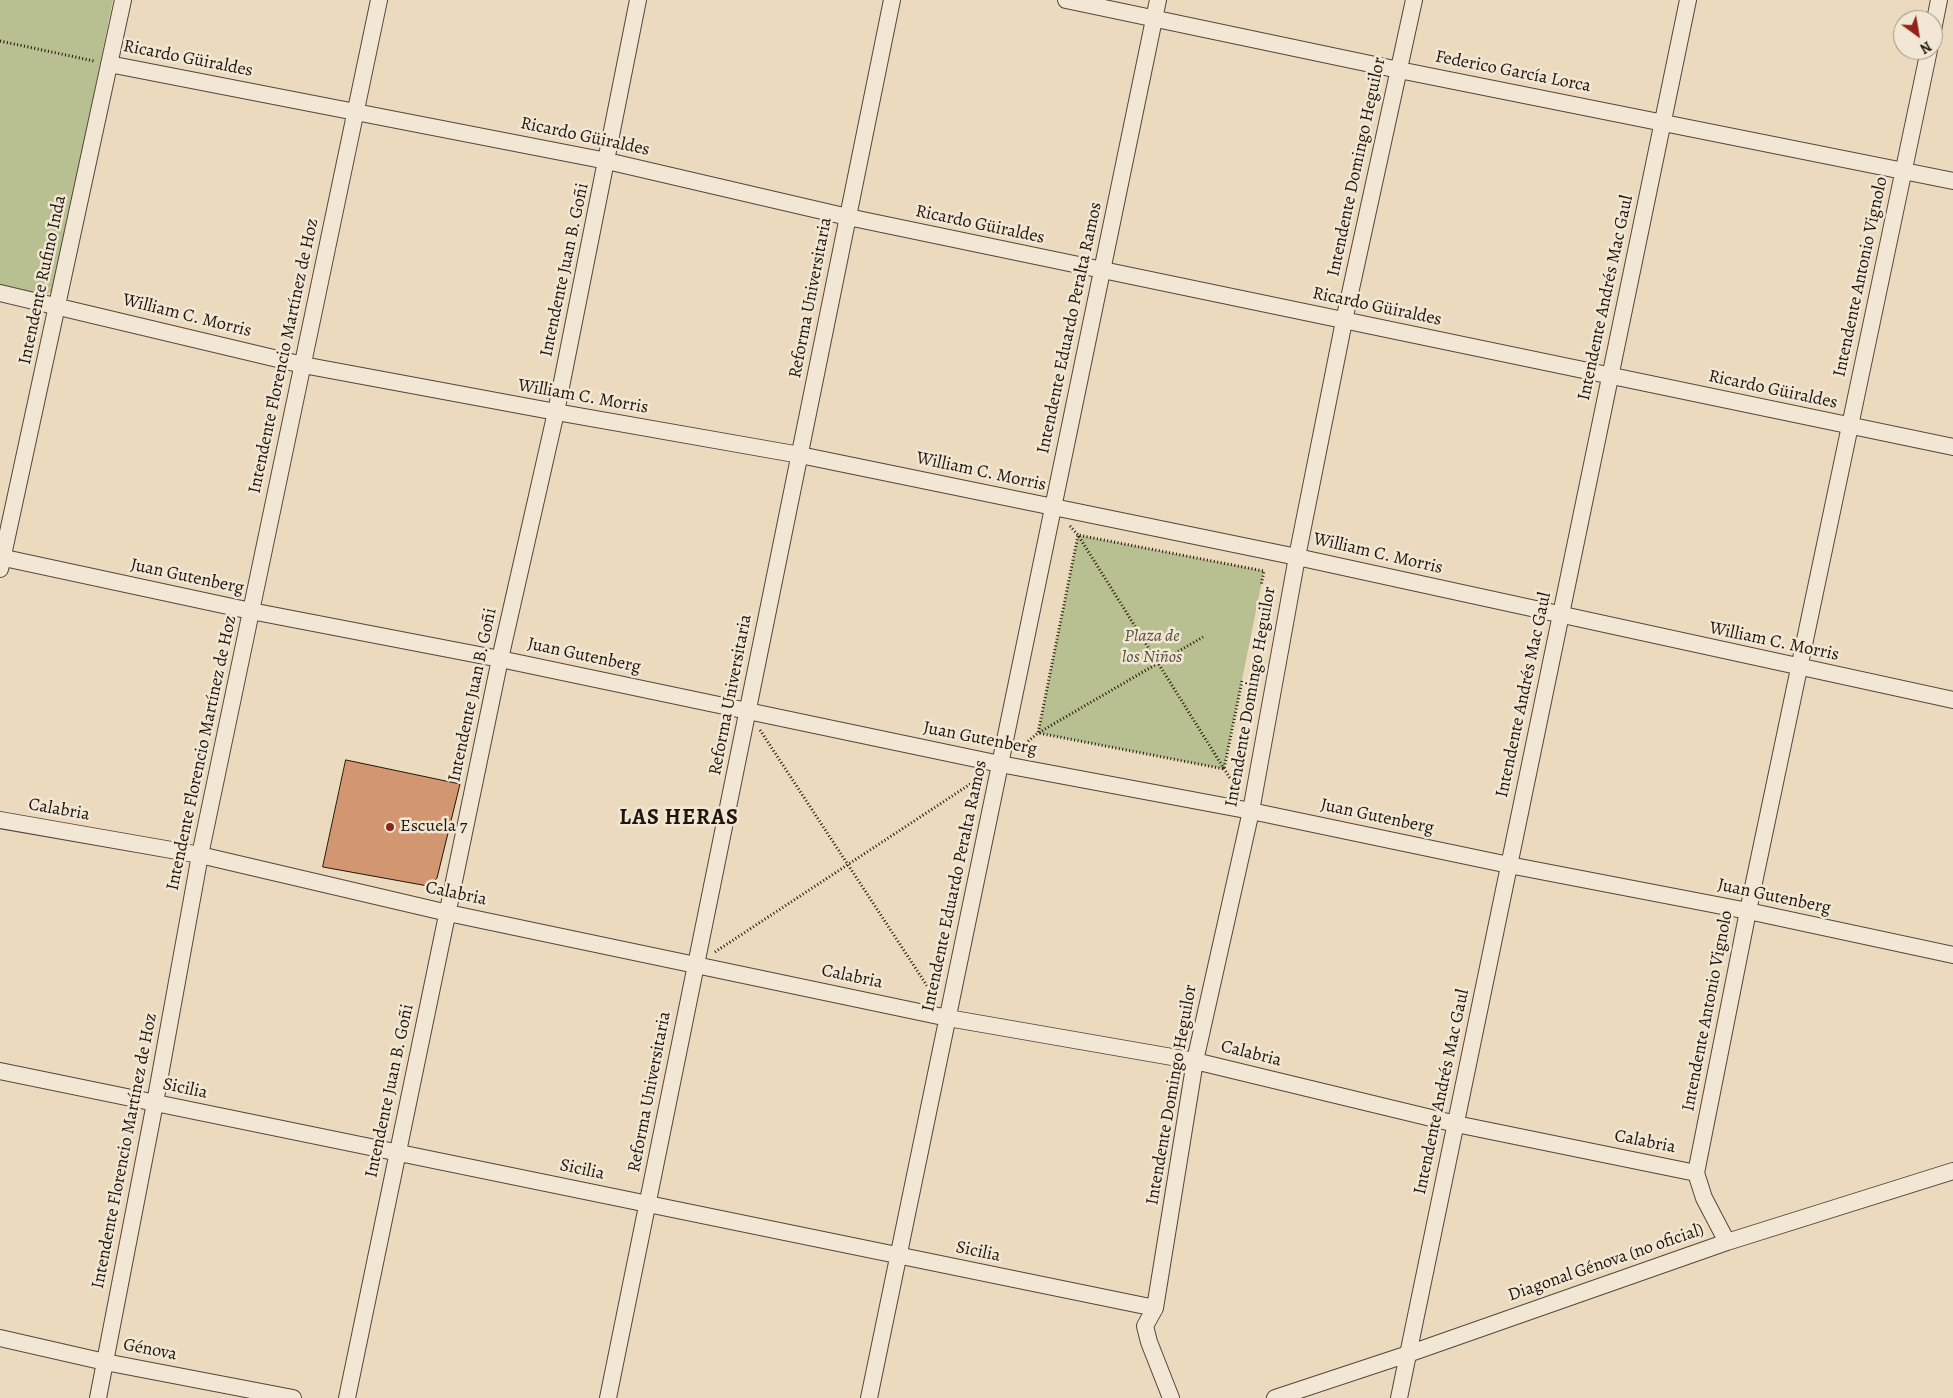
<!DOCTYPE html>
<html>
<head>
<meta charset="utf-8">
<style>
	body { margin:0 }
	#map { position:relative; width:1953px; height:1398px; overflow:hidden; background:#ebdabd; font-family:Alegreya,serif }
	canvas { display:block }
	.north { position:absolute; left:1893px; top:10px; width:50px; height:50px; box-sizing:border-box; background:#f2e7d4; border:1px solid #9e9385; border-radius:50%; rotate:148deg; font-size:14px; font-weight:700; line-height:20px; text-align:center; color:#1f160e }
	.north::after { content:''; display:block; margin:auto; width:18px; height:22px; background:#8f2418; clip-path:polygon(50% 0,100% 100%,50% 72%,0 100%) }
</style>
</head>
<body>
<div id="map">
<canvas width="1953" height="1398"></canvas>
<div class="north">N</div>
</div>
<script>
const ctx = document.querySelector('canvas').getContext('2d');
ctx.lineJoin = 'round';
function paint(path, color) { ctx.fillStyle = color; ctx.fill(path, 'evenodd'); }
function trace(path, color, width, dash) { ctx.strokeStyle = color; ctx.lineWidth = width; ctx.lineCap = dash ? 'butt' : 'round'; ctx.setLineDash(dash || []); ctx.stroke(path); }
function label(font, color, halo, rows, align = 'center') {
  ctx.font = font + ' Alegreya,serif'; ctx.lineWidth = 5; ctx.setLineDash([]); ctx.textBaseline = 'middle'; ctx.strokeStyle = halo; ctx.fillStyle = color; for (const [text, x, y, turn = 0] of rows) {
    ctx.save(); ctx.translate(x, y); ctx.rotate((+turn || 0) * Math.PI / 180); ctx.textAlign = isNaN(turn) ? turn : align; if (halo) ctx.strokeText(text, 0, 0); ctx.fillText(text, 0, 0); ctx.restore();
  }
}
paint(new Path2D(`
	M0 0H113L54 287 51 292 44 295 0 287Z
	M1078 535 1264 571 1224 769 1038 733Z`), '#b8bf90');
const building = new Path2D(`
	M346 760 460 784 437 878 428 886 323 867Z`);
paint(building, '#d29770');
trace(building, '#1f160e', 1);
const street = new Path2D(`
	M1066 0 1399 70 1953 181
	M1933 30 1939 0
	M109 64 607 161 848 217 1953 447
	M0 293 303 365 556 412 800 455 1297 557 1953 700
	M0 557 251 611 500 659 1000 764 1251 811 1509 865 1748 911 1953 955
	M0 569 123 0
	M0 820 200 855 448 913 948 1018 1195 1061 1456 1124 1696 1173
	M0 1071 1155 1308
	M1727 1242 1704 1198 1696 1173 1748 911 1929 50
	M0 1338 105 1362 293 1398
	M98 1398 155 1103 200 855 379 0
	M347 1398 500 659 556 412 638 0
	M608 1398 892 0
	M869 1398 1158 0
	M1171 1398 1149 1342 1145 1326 1155 1308 1195 1061 1251 811 1297 557 1344 321 1414 0
	M1275 1398 1408 1354 1727 1242 1953 1171
	M1399 1398 1688 0`);
trace(street, '#52473a', 18);
trace(new Path2D(`
	M0 41 94 61
	M1070 526 1078 535 1238 791
	M1257 606 1274 597
	M1242 681 1224 769 1038 733 1078 535 1264 571 1261 586
	M760 730 935 998
	M1020 748 1038 733 1203 637
	M715 952 981 777`), '#1f160e', 3, [1, 2.5]);
trace(street, '#f2e7d4', 16);
for (const [x, y, r, color] of [
	[390,827,5,"#8f2418"]
]) { const dot = new Path2D(); dot.arc(x, y, r, 0, 2 * Math.PI); ctx.fillStyle = color; ctx.fill(dot); trace(dot, '#f2e7d4', 2); }
label('18px', '#1f160e', '#f2e7d4', [
	["Ricardo Güiraldes",188,59,11],
	["Federico García Lorca",1513,72,11],
	["Ricardo Güiraldes",585,137,12],
	["Intendente Domingo Heguilor",1357,167,-78],
	["Ricardo Güiraldes",980,225,12],
	["Intendente Juan B. Goñi",565,270,-78],
	["Intendente Antonio Vignolo",1861,277,-78],
	["Intendente Rufino Inda",43,280,-78],
	["Reforma Universitaria",811,298,-79],
	["Intendente Andrés Mac Gaul",1606,298,-78],
	["Ricardo Güiraldes",1377,307,12],
	["William C. Morris",187,316,14],
	["Intendente Eduardo Peralta Ramos",1070,328,-78],
	["Intendente Florencio Martínez de Hoz",284,356,-78],
	["Ricardo Güiraldes",1773,390,12],
	["William C. Morris",583,397,10],
	["William C. Morris",981,472,12],
	["William C. Morris",1378,554,13],
	["Juan Gutenberg",187,577,12],
	["William C. Morris",1774,642,12],
	["Juan Gutenberg",584,656,12],
	["Intendente Juan B. Goñi",473,695,-78],
	["Reforma Universitaria",731,695,-79],
	["Intendente Andrés Mac Gaul",1524,695,-78],
	["Intendente Domingo Heguilor",1251,697,-80],
	["Juan Gutenberg",980,739,11],
	["Intendente Florencio Martínez de Hoz",202,753,-78],
	["Calabria",59,810,10],
	["Juan Gutenberg",1377,817,12],
	["Intendente Eduardo Peralta Ramos",955,886,-78],
	["Calabria",456,894,12],
	["Juan Gutenberg",1774,897,12],
	["Calabria",852,977,12],
	["Intendente Antonio Vignolo",1708,1011,-79],
	["Calabria",1251,1054,14],
	["Sicilia",185,1089,12],
	["Intendente Juan B. Goñi",390,1091,-78],
	["Reforma Universitaria",650,1092,-79],
	["Intendente Andrés Mac Gaul",1442,1092,-78],
	["Intendente Domingo Heguilor",1172,1095,-80],
	["Calabria",1645,1142,11],
	["Intendente Florencio Martínez de Hoz",125,1151,-79],
	["Sicilia",582,1170,12],
	["Sicilia",978,1252,12],
	["Diagonal Génova (no oficial)",1606,1263,-19],
	["Génova",150,1350,11]
]);
label('italic 18px', '#55513c', '#f2e7d4', [
	["Plaza de",1152,637],
	["los Niños",1152,658]
]);
label('18px', '#1f160e', '#f2e7d4', [
	["Escuela 7",400,827]
], 'left');
ctx.letterSpacing = '1px';
label('bold 22px', '#1f160e', '#f2e7d4', [
	["LAS HERAS",679,819]
]);
ctx.letterSpacing = '0px';
</script>
</body>
</html>
